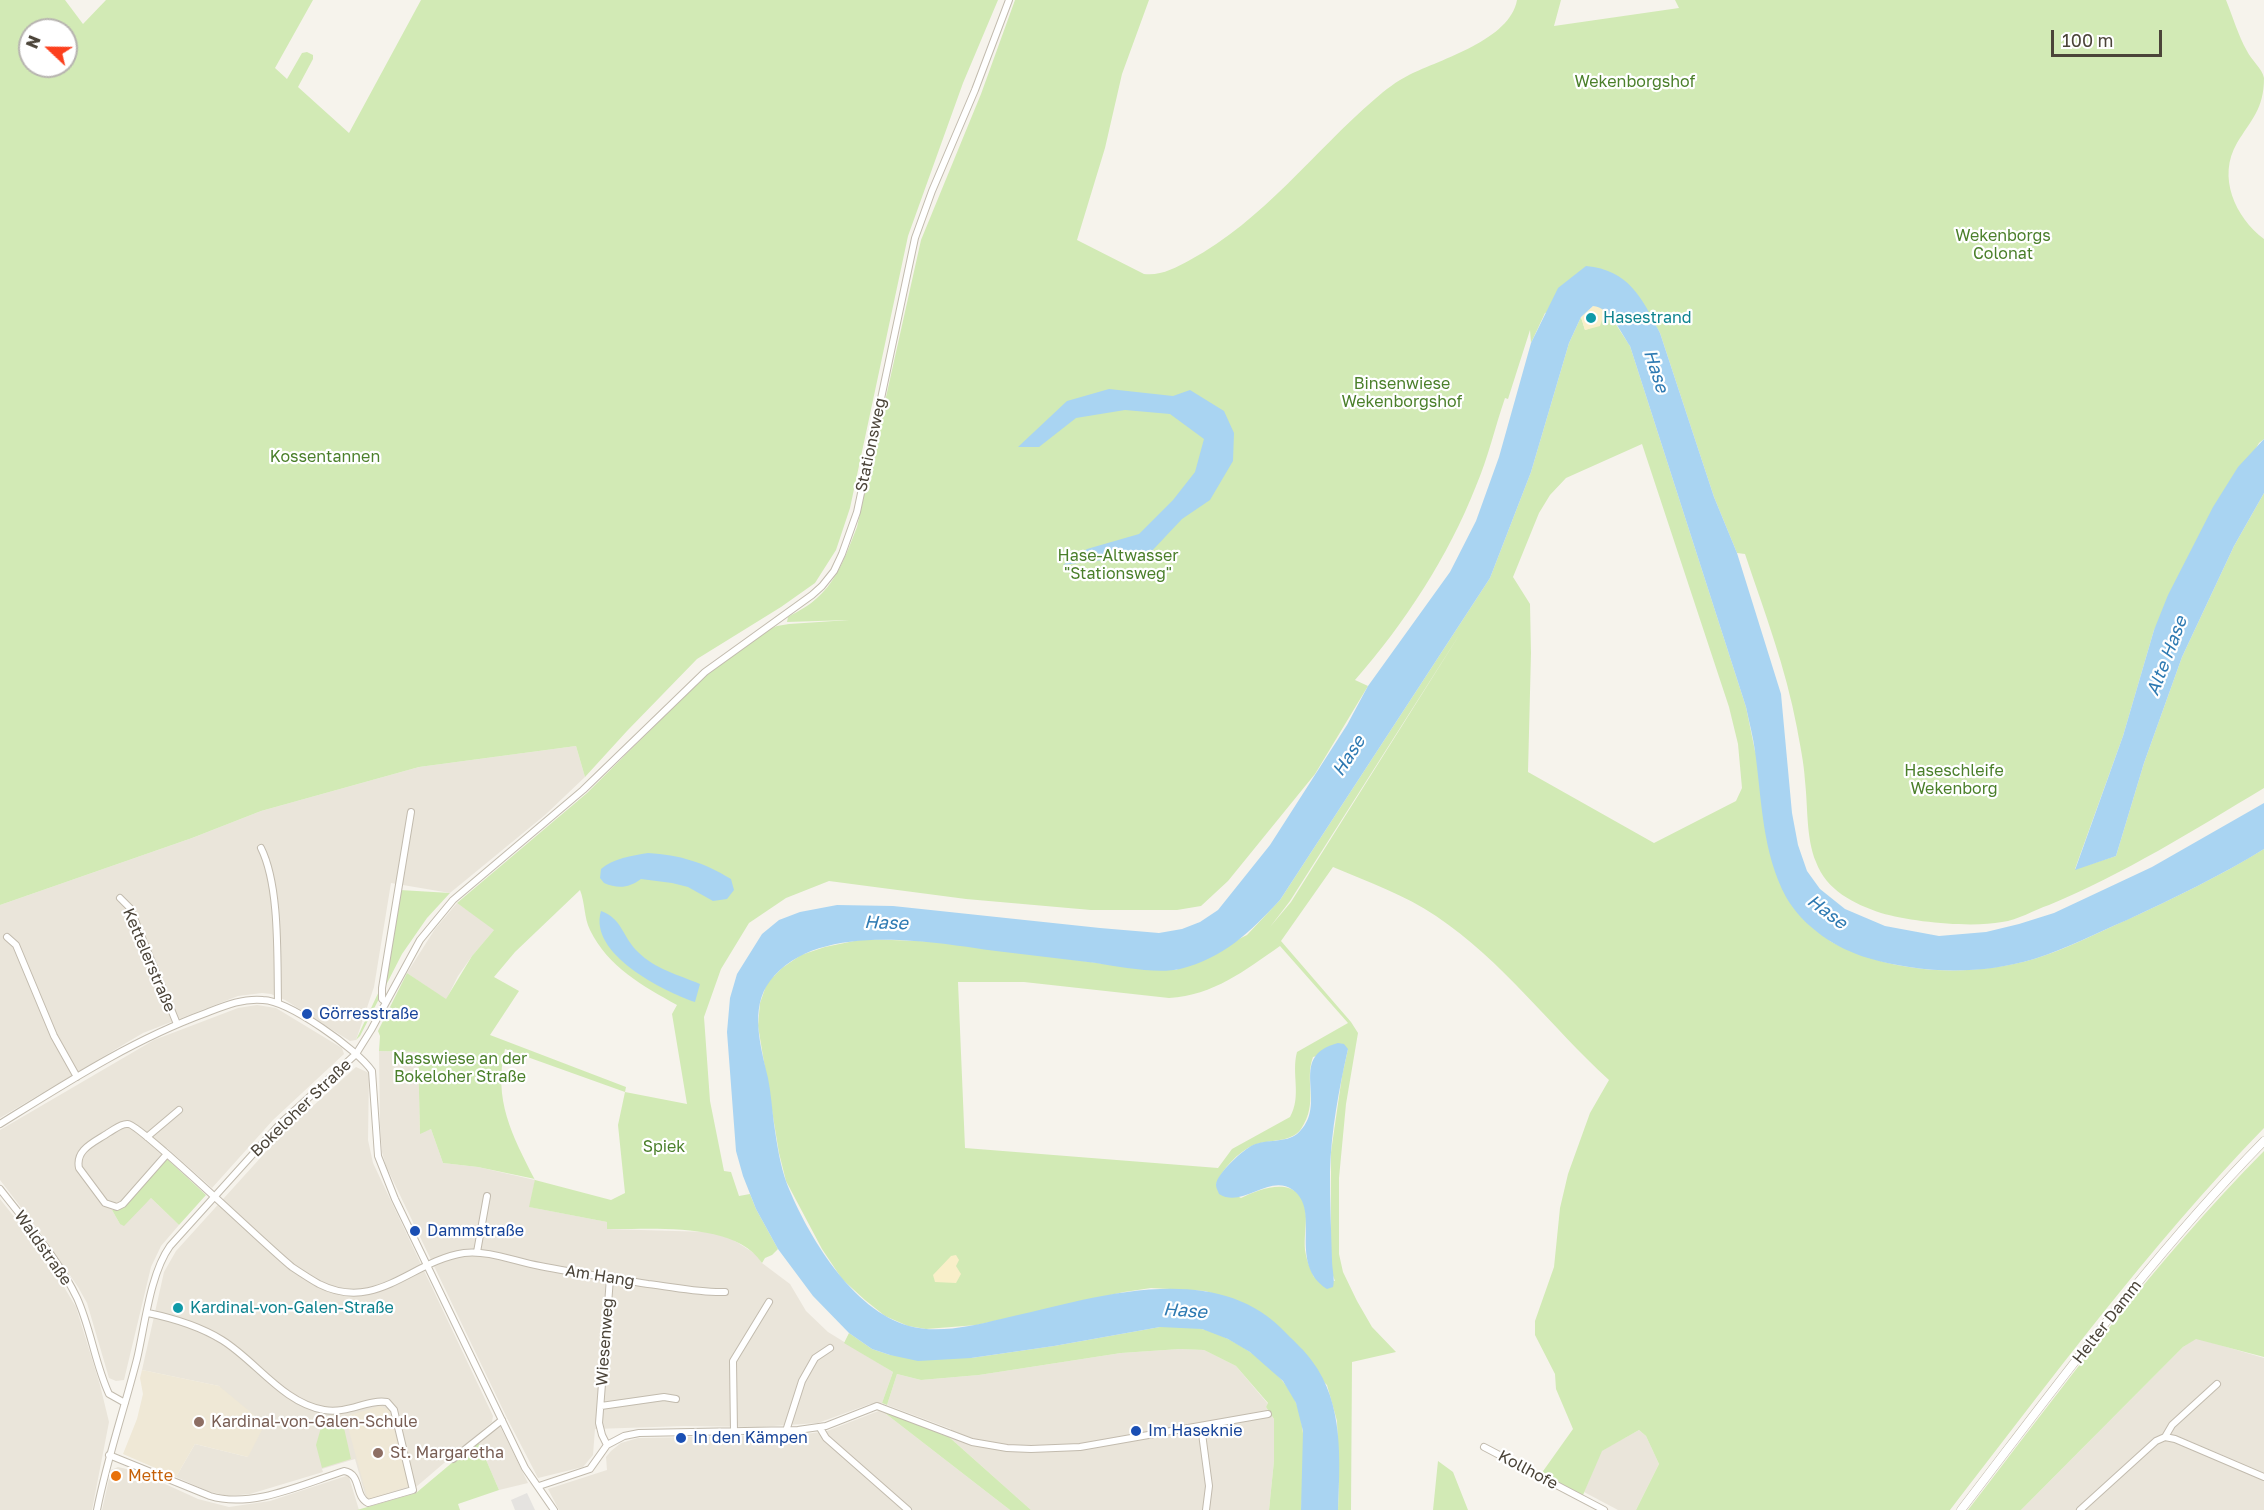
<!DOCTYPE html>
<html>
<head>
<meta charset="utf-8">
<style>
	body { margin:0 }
	#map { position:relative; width:2264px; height:1510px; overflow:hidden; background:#f6f3ec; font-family:"Golos Text",sans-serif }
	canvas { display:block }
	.north { position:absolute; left:18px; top:18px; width:60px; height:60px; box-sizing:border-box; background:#fff; border:2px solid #b7b4b0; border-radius:50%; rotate:292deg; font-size:16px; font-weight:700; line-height:24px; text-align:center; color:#4b4439 }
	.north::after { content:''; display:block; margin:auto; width:21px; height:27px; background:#fc3f1d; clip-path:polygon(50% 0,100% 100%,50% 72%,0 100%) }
	.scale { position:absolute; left:2051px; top:30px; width:111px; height:27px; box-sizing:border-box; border:3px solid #4b4439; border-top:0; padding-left:8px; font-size:18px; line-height:21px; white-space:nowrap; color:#4b4439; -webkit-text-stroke:4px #fff; paint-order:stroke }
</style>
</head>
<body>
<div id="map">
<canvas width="2264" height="1510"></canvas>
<div class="north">N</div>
<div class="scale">100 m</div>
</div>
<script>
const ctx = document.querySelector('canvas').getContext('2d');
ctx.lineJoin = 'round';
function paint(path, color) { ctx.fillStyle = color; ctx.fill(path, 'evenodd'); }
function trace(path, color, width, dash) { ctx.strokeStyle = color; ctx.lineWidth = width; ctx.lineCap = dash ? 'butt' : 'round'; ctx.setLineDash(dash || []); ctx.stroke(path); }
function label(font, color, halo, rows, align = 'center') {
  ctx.font = font + ' "Golos Text",sans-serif'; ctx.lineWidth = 4.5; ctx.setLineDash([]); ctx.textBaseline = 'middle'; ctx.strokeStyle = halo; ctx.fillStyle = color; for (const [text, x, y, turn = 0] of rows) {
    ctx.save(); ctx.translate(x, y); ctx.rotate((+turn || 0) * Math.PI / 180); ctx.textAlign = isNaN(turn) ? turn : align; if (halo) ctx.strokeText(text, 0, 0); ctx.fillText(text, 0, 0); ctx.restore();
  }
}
paint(new Path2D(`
	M576 746 585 777 545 815 450 893 391 883 374 987 356 1040 350 1041 285 1000 271 994 262 993 238 996 143 1033 0 1118V905L192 838 261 811 419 767Z
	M457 903 495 929 472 956 458 976 446 1000 407 973 435 929Z
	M257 1005 276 1008 342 1048 344 1054 273 1120 212 1188 167 1148 122 1201 113 1204 112 1210 120 1224 151 1198 179 1225 161 1246 151 1267 124 1380 116 1381 109 1378 87 1303 78 1287 43 1236 0 1180V1130L154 1040 238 1008Z
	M379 1051 418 1052 420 1133 431 1129 443 1163 478 1167 535 1180 530 1207 607 1222V1229L709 1232 732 1239 757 1255 762 1263 790 1284 806 1311 828 1332 893 1372 882 1403 870 1404 818 1423 758 1427 684 1426 595 1429 593 1455 583 1467 538 1478 507 1418 386 1166 382 1152 380 1126Z
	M356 1067 369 1073 368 1140 373 1163 493 1416 492 1422 416 1487 369 1500 366 1498 355 1459 322 1469 323 1472 250 1494 227 1496 208 1491 176 1477 195 1444 248 1457 219 1386 142 1370 164 1272 176 1251 282 1134Z
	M0 1199 46 1257 76 1307 100 1385 109 1422 92 1510H0Z
	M2196 1338 2264 1358V1510H2021L2183 1347Z
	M1180 1349 1204 1350 1236 1366 1268 1404 1266 1407 1274 1419V1461L1269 1510H1031L949 1437 951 1429 887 1405 897 1374 921 1380 979 1375 1121 1353Z
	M881 1410 1010 1510H559L548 1489 607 1470 606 1457 611 1451 621 1443 638 1438 799 1435 827 1431Z
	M499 1424 528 1483 499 1490 478 1441Z
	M1639 1430 1646 1436 1659 1464 1636 1510H1618L1584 1492 1601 1451Z
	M118 1467 139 1472 198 1499 229 1507 270 1501 346 1476 349 1477 359 1510H102L111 1470Z`), '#eae5da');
paint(new Path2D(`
	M142 1370 219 1386 265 1424 248 1457 195 1444 176 1477 123 1454 137 1419 143 1394 140 1378Z
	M380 1406 389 1410 409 1486 370 1499 367 1497 346 1420 347 1416Z`), '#efe8d6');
paint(new Path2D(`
	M0 0H65L83 24 106 0H313L275 68 287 79 302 53 307 52 313 55V59L298 87 349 133 421 0H998L963 83 908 236 850 508 836 550 815 583 781 607 697 659 627 731 585 777 576 746 419 767 261 811 192 838 0 905ZM30 30H66V66H30Z
	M1015 0H1149L1122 74 1105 148 1077 240 1144 274C1161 276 1175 268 1190 260 1264 220 1313 152 1375 99 1385 90 1397 81 1409 75 1441 59 1510 40 1517 0H1561L1554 26 1679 8 1675 0H2226C2233 17 2238 35 2247 51 2251 60 2262 68 2264 78 2264 109 2251 120 2237 143 2217 177 2235 217 2264 239V439L2259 443 2154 630 2123 736 2075 869 2116 856 2144 763 2182 657 2234 546 2264 493V788C2194 830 2124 874 2049 905 2034 910 2018 920 2002 922 1971 928 1912 922 1881 913 1854 904 1826 890 1816 862 1806 838 1808 807 1805 781 1804 763 1800 745 1797 728 1786 668 1764 611 1745 554L1737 553 1714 497 1660 333 1636 293 1545 313 1531 343 1530 330 1508 399 1505 398C1495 427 1488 458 1476 486 1448 557 1405 623 1355 680L1368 686 1315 774 1228 881 1201 906 1177 910H1091L966 899 829 881 786 898 749 923 721 969 704 1017 710 1101 724 1171 731 1172 739 1196 750 1194 756 1209 778 1249 772 1255 765 1258 762 1263C734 1221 652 1230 607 1229V1222L529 1207 535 1179 478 1167 443 1163 431 1129 420 1134 418 1052 379 1051 380 1036 378 1031 407 973 446 999 472 956 494 930 457 903 587 793 705 676 761 633 777 626 789 624 849 620 787 622 788 617C798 611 809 606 817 598 838 580 847 552 857 527L921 240 981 94ZM580 890C585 902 584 918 590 930 608 967 643 986 677 1005L672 1014 687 1104 625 1092 626 1087 490 1035 519 991 494 977 515 952ZM505 1049 625 1092 618 1125 625 1193 611 1200 535 1180C512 1135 493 1100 505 1049Z
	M1605 311 1617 326 1630 346 1746 707 1755 751 1830 941C1892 974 1965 978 2034 959 2064 950 2093 935 2122 922 2171 900 2218 877 2264 849V1128C2149 1246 2051 1380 1950 1510H1636L1659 1464 1646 1436 1639 1430 1602 1451 1583 1495 1541 1474 1573 1429 1556 1389 1555 1374 1535 1335V1321L1554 1267 1560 1208 1568 1174 1590 1113 1609 1080C1550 1026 1503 961 1436 916 1405 895 1368 882 1333 867L1281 941 1351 1022 1358 1033 1346 1104 1339 1178V1254L1343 1272 1357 1301 1372 1327 1396 1352 1352 1362 1351 1510H1338L1339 1479 1337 1421 1327 1385 1234 1300 1205 1291 1151 1288 1124 1292 977 1325 926 1329 908 1326 885 1316 865 1300 842 1279 822 1249 786 1181 779 1153 758 1026 760 1003 767 983 782 968 801 955 825 947 864 939 946 942 1134 968 1176 970 1247 935 1280 900 1490 578 1531 472 1569 343 1581 317 1585 330 1599 325ZM1642 444 1729 707 1738 744 1742 788 1736 801 1654 843 1528 772 1531 653 1530 604 1513 577 1539 513 1550 495 1566 478ZM1463 629 1291 902 1270 927 1290 901ZM1280 946 1348 1023 1297 1052C1291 1074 1302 1096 1290 1117L1232 1149 1218 1168 965 1148 958 982H1024L1169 998C1214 995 1244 971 1280 946ZM1348 1049 1342 1076 1331 1152V1254L1332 1273 1335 1281 1314 1277C1310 1268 1306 1259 1305 1250 1304 1239 1306 1227 1306 1216 1304 1175 1266 1185 1241 1198L1216 1185C1221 1170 1239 1151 1254 1145 1269 1139 1291 1143 1301 1129 1319 1102 1304 1081 1313 1057Z
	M400 890 450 893 427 918 402 954 360 1036 356 1040 381 987Z
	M2264 1151V1357L2196 1339 2183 1347 2021 1510H1968C2063 1387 2155 1261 2264 1151Z
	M167 1159 206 1195 179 1225 151 1198 124 1226 120 1224 112 1210 126 1204Z
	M1160 1327C1174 1327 1188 1326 1202 1329 1235 1337 1285 1371 1297 1405 1308 1437 1304 1476 1301 1510H1269L1274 1461V1419L1266 1407 1268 1403 1236 1366 1204 1350 1180 1349 1121 1353 979 1375 921 1380 897 1374 887 1405 882 1403 893 1372 844 1343 849 1333 872 1349 890 1355 971 1358 1054 1346Z
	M881 1410 949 1437 1031 1510H1010Z
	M324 1417 342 1419 351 1459 322 1468 316 1445Z
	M478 1441 499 1490 458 1504 460 1510H357L416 1493Z
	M1438 1461 1453 1472 1468 1510H1433Z`), '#d2eab5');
paint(new Path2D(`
	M1593 306H1599L1605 311 1600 326 1585 330 1581 317Z
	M956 1255 959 1260 956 1266 961 1274 956 1283 935 1282 933 1275 951 1256Z`), '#f9efc9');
paint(new Path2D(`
	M527 1493 535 1510H515L511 1500Z`), '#e5e3e0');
paint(new Path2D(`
	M1586 266C1629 270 1642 298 1660 333L1714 497 1737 553 1781 694 1792 813 1798 845 1807 871 1820 889 1845 909 1885 926 1939 936 1986 932 2019 924 2054 913 2152 867 2264 803V849C2220 876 2174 898 2127 920 2096 933 2066 949 2034 959 1980 975 1923 974 1868 958 1837 949 1803 927 1786 897 1762 852 1762 801 1755 751 1753 736 1749 722 1746 707L1630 346C1621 333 1610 307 1593 306L1581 317 1569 343 1531 472 1490 578 1280 900C1250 932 1224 958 1180 969 1158 974 1119 967 1096 963 1063 959 1029 955 996 951 932 942 816 920 770 981 749 1008 761 1048 768 1078 771 1093 772 1109 774 1124 777 1144 780 1165 787 1184 808 1236 852 1310 909 1326 938 1334 972 1326 1001 1319 1088 1300 1214 1255 1286 1333 1295 1342 1305 1351 1312 1361 1344 1403 1340 1461 1338 1510H1301L1303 1431 1296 1403 1283 1381 1250 1352 1228 1339 1202 1329 1160 1327 1054 1346 971 1358 918 1361 890 1355 872 1349 849 1333 813 1296 778 1249 756 1209 743 1176 736 1151 727 1032 730 998 737 974 762 934 779 920 800 912 837 905 893 906 1100 928 1159 933 1182 929 1200 922 1218 910 1270 845 1347 725 1368 686 1450 572 1476 521 1499 457 1531 343 1558 288Z
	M1109 389 1173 396 1190 390 1224 411 1234 433 1233 461 1210 500 1182 519 1149 554 1063 565 1087 549 1139 534 1173 500 1195 472 1204 439 1170 414 1125 410 1076 418 1039 447H1018L1067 401Z
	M2264 439V493L2234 546 2182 657 2144 763 2116 856 2075 870 2123 736 2154 630 2168 595 2213 507 2238 467Z
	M648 853C680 855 703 862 731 879L734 890 727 899 713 901 688 887 672 883 641 879C629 888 618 889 604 883L600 878 601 869C614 858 631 856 648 853Z
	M601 911C622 918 623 938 638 952 655 969 679 975 700 984L695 1002C663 991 588 954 601 911Z
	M1338 1043 1344 1044 1348 1049C1339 1089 1331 1131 1330 1172 1330 1201 1331 1231 1332 1260 1332 1269 1335 1279 1333 1287L1327 1289C1287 1263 1322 1211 1293 1190 1269 1173 1243 1209 1219 1194 1218 1191 1216 1188 1216 1185 1216 1174 1244 1149 1253 1145 1266 1139 1286 1143 1297 1134 1332 1104 1284 1057 1338 1043Z`), '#a9d4f2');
const minor = new Path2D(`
	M261 848C280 886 277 958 278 1002
	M120 898 130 908 177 1024
	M7 937 16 945 54 1036 77 1077
	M386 1002 382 999V988L411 812
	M0 1124C66 1083 132 1040 206 1013 224 1006 243 998 263 1000 289 1001 357 1049 372 1071L378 1156 395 1199 525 1468 554 1510
	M147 1137 179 1110
	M167 1154 123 1204 117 1207 105 1203 79 1168C75 1149 95 1142 108 1133 114 1130 121 1123 128 1124 140 1124 270 1250 292 1267 301 1273 310 1279 319 1284 377 1313 411 1261 464 1253 489 1250 516 1262 540 1266 576 1273 612 1278 648 1284 674 1287 699 1293 725 1292
	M0 1189C27 1224 58 1258 77 1298 91 1329 95 1364 109 1394L125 1403
	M477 1252 487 1196
	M601 1406 664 1397 676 1399
	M1201 1426 1209 1486 1206 1510
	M820 1428 826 1438 908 1510
	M786 1431 802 1381 815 1358 830 1348
	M734 1432 733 1361 769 1302
	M2165 1437 2172 1425 2217 1384
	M607 1445 602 1435 599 1423 610 1278
	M1484 1447 1604 1510
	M109 1455 210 1496C252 1509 303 1484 344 1471 362 1474 354 1496 368 1503L413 1490 394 1410 387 1402C367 1399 349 1414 324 1410 283 1403 256 1361 222 1340 201 1327 172 1318 148 1313
	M453 1459 502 1420
	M539 1486 590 1469 607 1445 624 1436 639 1433 798 1430 826 1426 877 1406 972 1442 1007 1448 1031 1449 1080 1447 1268 1414
	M97 1510C107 1459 124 1410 137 1359 145 1325 150 1274 170 1246L280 1124 356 1054 371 1030 420 940 453 900 583 790 705 672 812 595 822 586 834 571 842 554 857 512 915 238 932 191 975 90 1009 0
	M2080 1510 2156 1441 2165 1437 2175 1439 2264 1477`);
const tertiary = new Path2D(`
	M1961 1510C2058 1384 2152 1255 2264 1141`);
trace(minor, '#c2bbae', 8);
trace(tertiary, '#c2bbae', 9);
trace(minor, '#fff', 6);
trace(tertiary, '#fff', 8);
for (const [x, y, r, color] of [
	[1591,318,6,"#0f9aa8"],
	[307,1014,6,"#1a4fb4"],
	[415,1231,6,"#1a4fb4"],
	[178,1308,6,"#0f9aa8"],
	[199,1422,6,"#8d6e63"],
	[1136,1431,6,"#1a4fb4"],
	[681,1438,6,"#1a4fb4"],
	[378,1453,6,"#8d6e63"],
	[116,1476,6,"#e8710a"]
]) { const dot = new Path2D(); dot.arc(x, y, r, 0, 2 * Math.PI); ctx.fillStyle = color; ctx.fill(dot); trace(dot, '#fff', 2); }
label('16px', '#4a7f2a', '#fff', [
	["Wekenborgshof",1635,82],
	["Wekenborgs",2003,236],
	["Colonat",2003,254],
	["Binsenwiese",1402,384],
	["Wekenborgshof",1402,402],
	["Kossentannen",325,457],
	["Hase-Altwasser",1118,556],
	["\"Stationsweg\"",1118,574],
	["Haseschleife",1954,771],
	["Wekenborg",1954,789],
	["Nasswiese an der",460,1059],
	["Bokeloher Straße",460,1077],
	["Spiek",664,1147]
]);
label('16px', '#0d838f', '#fff', [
	["Hasestrand",1603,318],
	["Kardinal-von-Galen-Straße",190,1308]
], 'left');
label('16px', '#4b4439', '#fff', [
	["Stationsweg",871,445,-78],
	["Kettelerstraße",149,960,67],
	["Bokeloher Straße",301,1108,-44],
	["Waldstraße",43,1248,55],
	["Am Hang",600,1276,9],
	["Helter Damm",2107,1322,-52],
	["Wiesenweg",605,1342,-86],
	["Kollhofe",1528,1470,28]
]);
label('16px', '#164399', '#fff', [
	["Görresstraße",319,1014],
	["Dammstraße",427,1231],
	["Im Haseknie",1148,1431],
	["In den Kämpen",693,1438]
], 'left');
label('16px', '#785e54', '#fff', [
	["Kardinal-von-Galen-Schule",211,1422],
	["St. Margaretha",390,1453]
], 'left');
label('16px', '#c56008', '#fff', [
	["Mette",128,1476]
], 'left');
label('italic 18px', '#2e7ab2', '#fff', [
	["Hase",1656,371,72],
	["Alte Hase",2167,656,-69],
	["Hase",1349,756,-57],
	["Hase",1827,912,37],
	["Hase",886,923,2],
	["Hase",1185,1311,4]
]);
</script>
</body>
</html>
